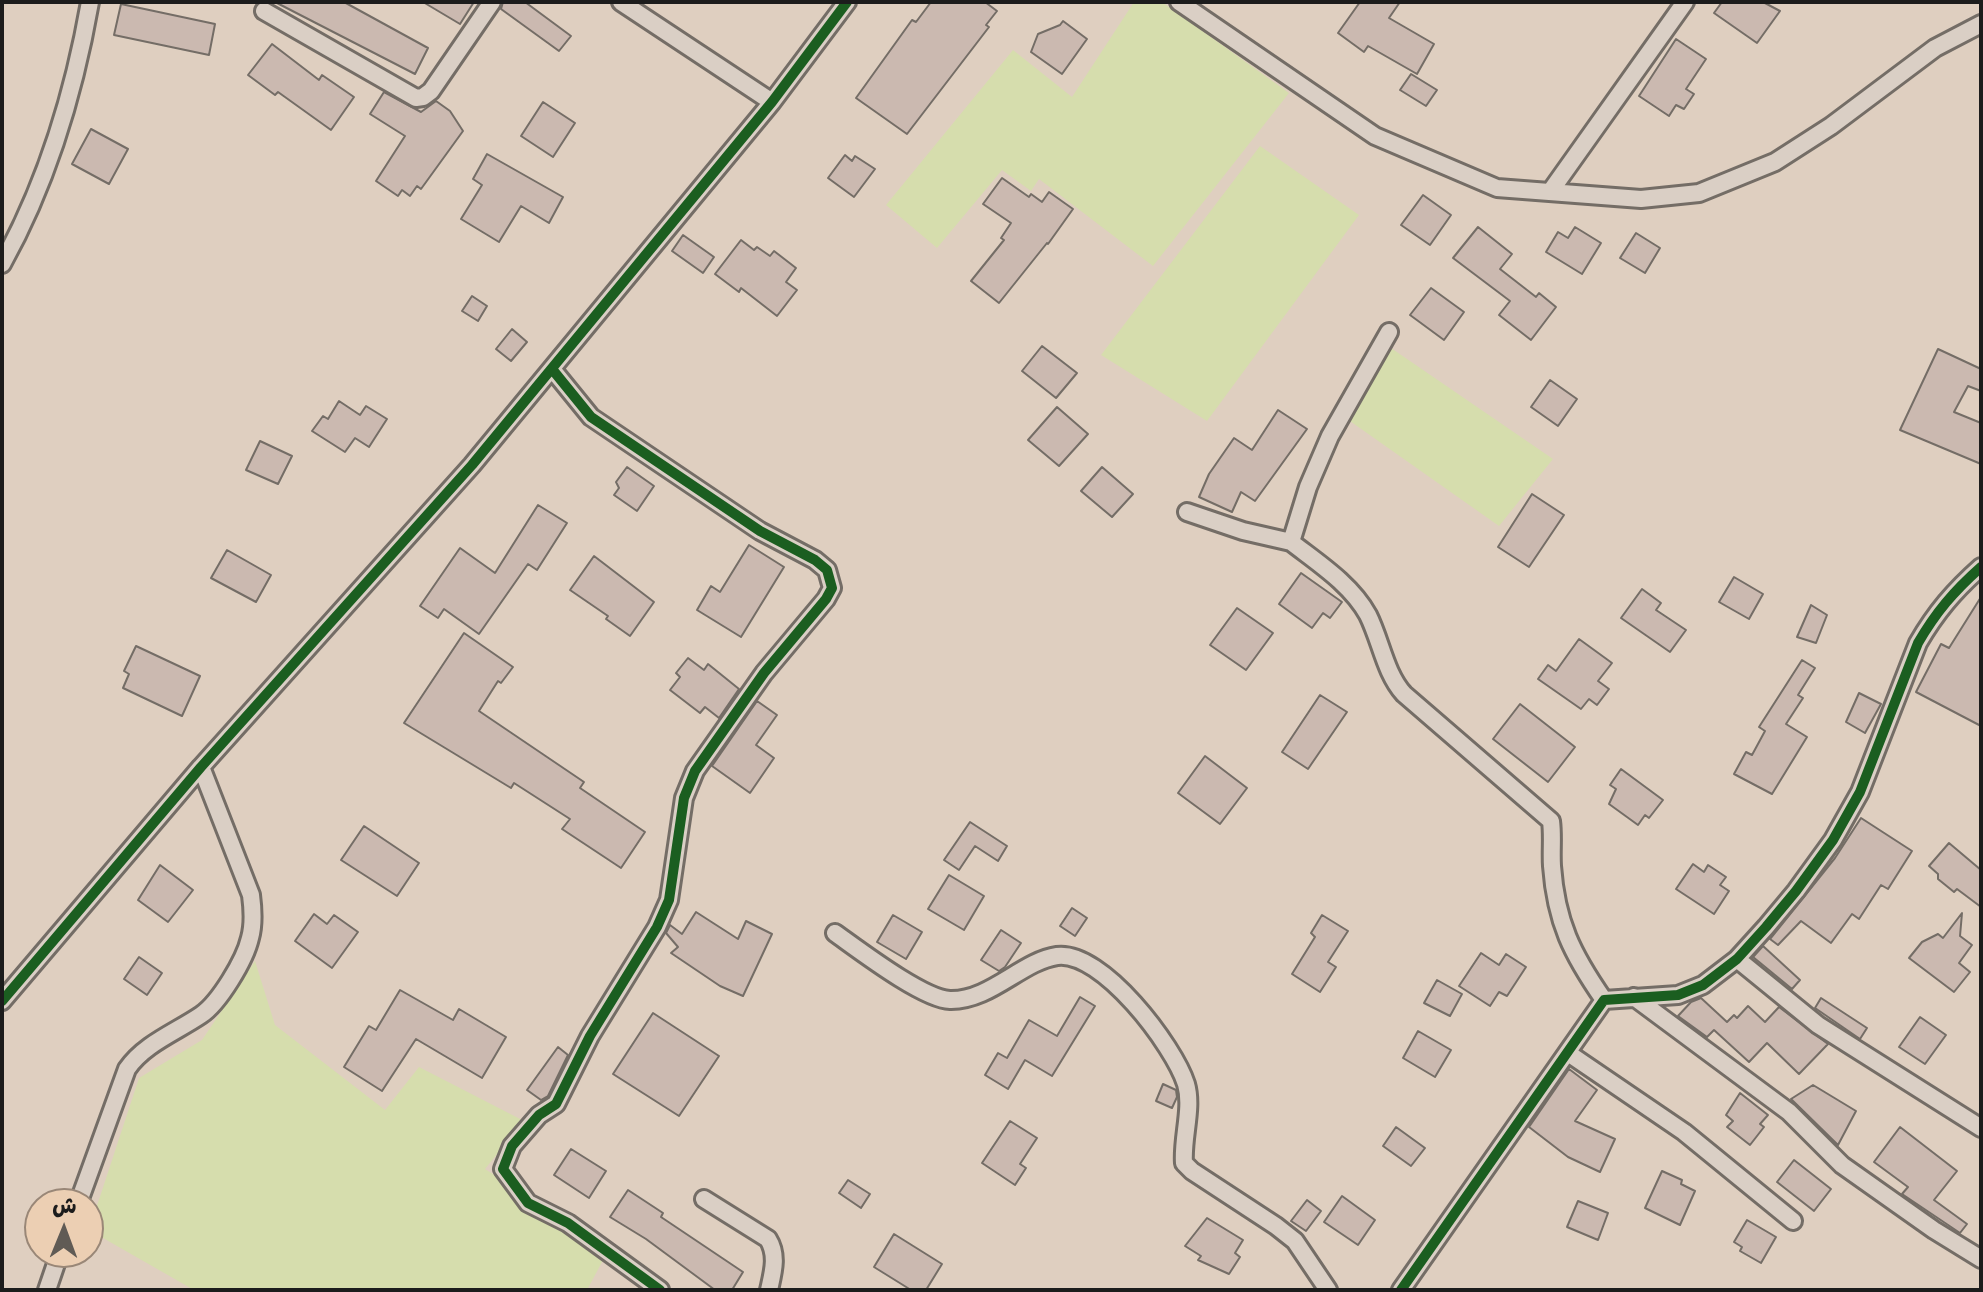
<!DOCTYPE html>
<html>
<head>
<meta charset="utf-8">
<style>
	body { margin:0 }
	#map { position:relative; width:1983px; height:1292px; overflow:hidden; background:#dfcfc0; font-family:"Comic Neue","Playpen Sans Arabic",sans-serif }
	canvas { display:block }
	.frame { position:absolute; inset:0; border:4px solid #1c1c1c; pointer-events:none }
	.north { position:absolute; left:24px; top:1188px; width:80px; height:80px; box-sizing:border-box; background:#eccfb3; border:2px solid #998777; border-radius:50%; rotate:1deg; font-size:22px; font-weight:700; line-height:32px; text-align:center; color:#1c1c1c }
	.north::after { content:''; display:block; margin:auto; width:28px; height:36px; background:#605b55; clip-path:polygon(50% 0,100% 100%,50% 72%,0 100%) }
</style>
</head>
<body>
<div id="map">
<canvas width="1983" height="1292"></canvas>
<div class="frame"></div>
<div class="north">ش</div>
</div>
<script>
const ctx = document.querySelector('canvas').getContext('2d');
ctx.lineJoin = 'round';
function paint(path, color) { ctx.fillStyle = color; ctx.fill(path, 'evenodd'); }
function trace(path, color, width, dash) { ctx.strokeStyle = color; ctx.lineWidth = width; ctx.lineCap = dash ? 'butt' : 'round'; ctx.setLineDash(dash || []); ctx.stroke(path); }
paint(new Path2D(`
	M1134 2H1162L1289 93 1153 266 1039 179 1031 191 1002 170 937 248 886 205 1013 50 1072 97Z
	M1260 146 1359 215 1207 421 1101 355Z
	M1391 348 1553 459 1499 526 1347 419Z
	M255 961 275 1025 385 1110 419 1067 524 1121 485 1169 609 1249 587 1290H194L89 1230 139 1078 202 1040Z`), '#d6ddad');
const building = new Path2D(`
	M275 2H344L428 48 415 74Z
	M423 2H474L460 24Z
	M503 2H525L571 36 559 51 501 9Z
	M931 2H985L997 11 986 25 989 27 907 134 856 98 912 20 916 22Z
	M1360 2H1400L1389 18 1434 44 1417 74 1368 46 1364 52 1338 33Z
	M1722 2H1763L1780 11 1757 43 1714 13Z
	M121 4 215 24 209 55 114 35Z
	M1063 21 1087 39 1062 74 1031 52 1038 34 1060 25Z
	M1676 39 1706 59 1686 89 1694 94 1684 109 1676 105 1669 116 1639 96Z
	M272 44 319 80 322 75 354 97 331 130 278 92 275 95 248 75Z
	M1411 74 1437 90 1426 106 1400 90Z
	M384 92 421 112 436 101 450 111 463 131 421 189 417 186 410 196 402 190 398 196 376 181 405 136 370 114Z
	M543 102 575 123 553 157 521 136Z
	M91 129 128 149 109 184 72 164Z
	M487 154 563 197 549 223 521 206 499 242 461 219 482 185 473 179Z
	M845 155 852 161 855 156 875 169 854 197 828 178Z
	M1002 178 1029 197 1031 194 1042 202 1049 192 1073 209 1048 244 1047 243 999 303 971 281 1004 240 1001 238 1011 223 983 204Z
	M1423 195 1451 215 1430 245 1401 225Z
	M1478 227 1512 254 1500 269 1536 297 1539 293 1556 307 1531 340 1499 315 1510 301 1453 258Z
	M1575 227 1601 243 1582 274 1546 252 1558 232 1568 238Z
	M1636 233 1660 248 1645 273 1620 258Z
	M683 235 714 257 703 273 672 251Z
	M741 240 754 250 757 247 770 256 774 251 796 268 786 282 797 290 777 316 741 288 739 292 715 274Z
	M1431 288 1464 312 1444 340 1410 315Z
	M472 296 487 306 478 321 462 311Z
	M512 329 527 342 511 361 496 349Z
	M1042 346 1077 373 1056 398 1022 371Z
	M1938 349 1981 369V391L1968 386 1954 412 1981 423V464L1900 430Z
	M1550 380 1577 399 1558 426 1531 407Z
	M339 401 360 415 366 406 387 419 369 447 355 438 345 452 312 431 323 416 328 419Z
	M1057 407 1088 434 1059 466 1028 440Z
	M1278 410 1307 429 1255 501 1241 492 1232 512 1199 497 1209 474 1234 438 1252 450Z
	M260 441 292 456 278 484 246 470Z
	M627 467 654 486 637 511 614 495 619 488 616 482Z
	M1102 467 1133 494 1112 517 1081 491Z
	M1532 494 1564 515 1529 567 1498 547Z
	M538 505 567 523 537 570 528 564 479 634 444 609 438 618 420 606 460 548 495 573Z
	M749 545 784 567 741 637 697 610 711 586 720 592Z
	M227 550 271 575 256 602 211 578Z
	M594 556 654 602 630 636 606 619 608 616 570 590Z
	M1301 573 1342 602 1330 618 1323 613 1312 628 1279 604Z
	M1734 577 1763 594 1749 619 1719 602Z
	M1642 589 1661 603 1656 610 1686 630 1670 652 1621 618Z
	M1981 597V726L1916 692 1941 644 1949 648Z
	M1811 605 1827 615 1816 643 1797 637Z
	M1237 608 1273 633 1246 670 1210 645Z
	M464 633 513 667 501 683 498 681 479 711 584 782 580 788 645 832 621 868 562 829 570 819 514 783 511 788 404 723Z
	M1579 639 1612 663 1598 681 1609 689 1597 705 1589 699 1581 709 1538 679 1548 665 1556 671Z
	M136 646 200 676 182 716 123 688 129 674 124 671Z
	M688 658 704 670 708 664 739 689 719 718 705 707 700 713 670 690 680 677 676 673Z
	M1802 660 1815 668 1798 695 1803 698 1786 724 1807 737 1772 794 1734 774 1746 752 1752 755 1765 731 1759 727Z
	M1859 693 1881 704 1865 733 1846 722Z
	M1320 695 1347 712 1308 769 1282 752Z
	M757 701 777 715 756 745 774 758 750 793 712 766Z
	M1520 704 1575 747 1548 782 1493 739Z
	M1205 756 1247 788 1220 824 1178 793Z
	M1621 769 1663 800 1649 818 1645 815 1638 825 1609 804 1616 789 1610 785Z
	M1861 818 1912 851 1888 889 1881 885 1859 919 1852 914 1831 943 1801 921 1778 945 1770 939 1835 858Z
	M970 822 1007 846 998 861 975 846 959 870 944 860Z
	M364 826 419 863 397 896 341 860Z
	M1949 843 1981 870V907L1957 889 1954 892 1938 879V874L1929 866Z
	M1693 864 1704 872 1708 865 1726 877 1720 885 1729 891 1714 914 1676 889Z
	M160 865 193 890 168 922 138 900Z
	M949 875 984 896 964 930 928 909Z
	M1072 908 1087 918 1075 936 1060 926Z
	M696 912 738 939 746 921 772 934 743 996 720 986 671 953 678 947 666 933 670 925 682 934Z
	M1962 913 1960 936 1972 945 1959 963 1970 972 1954 992 1909 958 1922 942 1938 934 1943 938Z
	M314 914 327 924 334 915 358 932 332 968 295 941Z
	M893 915 922 932 906 959 877 942Z
	M1322 915 1348 931 1328 962 1336 967 1320 992 1292 974 1315 937 1311 933Z
	M1001 930 1021 943 1005 967 999 971 981 960Z
	M1763 946 1800 980 1792 989 1753 957Z
	M1481 953 1499 965 1506 954 1526 967 1507 996 1499 992 1490 1006 1459 986Z
	M139 957 162 973 147 995 124 979Z
	M1437 980 1462 994 1450 1016 1424 1003Z
	M400 990 453 1020 459 1009 506 1037 482 1078 416 1039 382 1091 344 1067 369 1026 376 1030Z
	M1080 997 1095 1006 1052 1076 1025 1060 1008 1089 985 1075 998 1053 1007 1058 1029 1020 1057 1036Z
	M1701 998 1727 1022 1734 1015 1737 1018 1748 1006 1765 1022 1779 1007 1828 1044 1799 1074 1767 1043 1749 1062 1714 1030 1707 1037 1678 1016 1691 1002Z
	M1821 998 1867 1028 1860 1039 1815 1008Z
	M653 1013 719 1056 679 1116 613 1074Z
	M1920 1017 1946 1035 1925 1064 1899 1047Z
	M1418 1031 1451 1050 1435 1077 1403 1058Z
	M558 1047 568 1055 548 1096 541 1100 527 1090Z
	M1569 1069 1597 1090 1575 1121 1615 1139 1600 1172 1568 1157 1529 1127Z
	M1163 1084 1176 1090 1177 1097 1172 1108 1156 1101Z
	M1813 1085 1856 1111 1838 1145 1791 1099Z
	M1740 1093 1768 1115 1760 1124 1764 1127 1750 1145 1727 1127 1733 1121 1726 1115Z
	M1010 1121 1037 1138 1020 1164 1026 1168 1015 1185 982 1163Z
	M1396 1127 1425 1148 1411 1166 1383 1146Z
	M1900 1127 1957 1171 1934 1200 1967 1224 1960 1233 1902 1194 1908 1187 1874 1162Z
	M571 1149 606 1171 589 1198 554 1175Z
	M1794 1160 1831 1189 1814 1211 1777 1182Z
	M1662 1171 1682 1180 1681 1184 1695 1191 1680 1225 1645 1208Z
	M848 1180 870 1194 861 1208 839 1193Z
	M628 1190 663 1213 661 1217 743 1272 732 1290H715L646 1239 610 1217Z
	M1342 1196 1375 1220 1358 1245 1324 1222Z
	M1307 1200 1321 1211 1306 1231 1291 1221Z
	M1578 1201 1608 1213 1598 1240 1567 1227Z
	M1207 1218 1243 1240 1235 1253 1240 1257 1229 1274 1198 1260 1201 1256 1185 1246Z
	M1747 1220 1776 1237 1761 1263 1740 1251 1742 1247 1734 1242Z
	M894 1234 942 1264 926 1290H911L874 1267Z`);
paint(building, '#cbb9b0');
trace(building, '#746d66', 2);
const street = new Path2D(`
	M621 2 772 102
	M1179 2 1375 136 1497 188 1641 199 1699 193 1775 162 1831 126 1935 48 1981 24
	M264 11 416 98 423 97 431 91 492 2
	M1550 192 1685 2
	M2 264C47 183 74 93 90 2
	M1389 332 1330 436 1308 487 1291 542C1318 563 1351 584 1368 615 1381 641 1385 673 1404 694L1551 821C1553 836 1551 851 1552 866 1556 922 1572 954 1604 1000
	M552 369 591 417 760 531 815 560 827 570 832 588 826 599 764 673 695 771 684 798 669 900 657 927 590 1036 556 1104 539 1115 512 1146 503 1169 528 1203 568 1223 660 1290
	M1187 512 1243 531 1291 542
	M835 933C859 950 923 999 950 1000 990 1001 1022 961 1057 956 1102 950 1174 1046 1186 1084 1193 1108 1182 1138 1184 1163L1192 1171 1276 1226 1295 1241 1328 1290
	M1737 959 1818 1025 1981 1128
	M1634 997 1789 1112 1842 1165 1934 1230 1981 1259
	M2 1001 201 767 472 465 772 102 847 2
	M1568 1053 1684 1132 1793 1221
	M704 1199 768 1239C778 1255 773 1272 769 1290
	M78 1204 127 1069C144 1044 176 1032 201 1015 219 1003 245 960 250 938 254 924 253 910 251 895L201 767
	M47 1290 60 1252
	M1401 1290 1604 1000 1678 995 1703 985 1737 959 1766 927 1796 891 1833 840 1860 792 1918 643C1936 612 1954 591 1981 567`);
trace(street, '#746d66', 22);
trace(street, '#dacfc5', 16);
trace(new Path2D(`
	M552 369 591 417 760 531 815 560 827 570 832 588 826 599 764 673 695 771 684 798 669 900 657 927 590 1036 556 1104 539 1115 512 1146 503 1169 528 1203 568 1223 660 1290
	M2 1001 201 767 472 465 772 102 847 2
	M1401 1290 1604 1000 1678 995 1703 985 1737 959 1766 927 1796 891 1833 840 1860 792 1918 643C1936 612 1954 591 1981 567`), '#1b5e20', 10);
</script>
</body>
</html>
